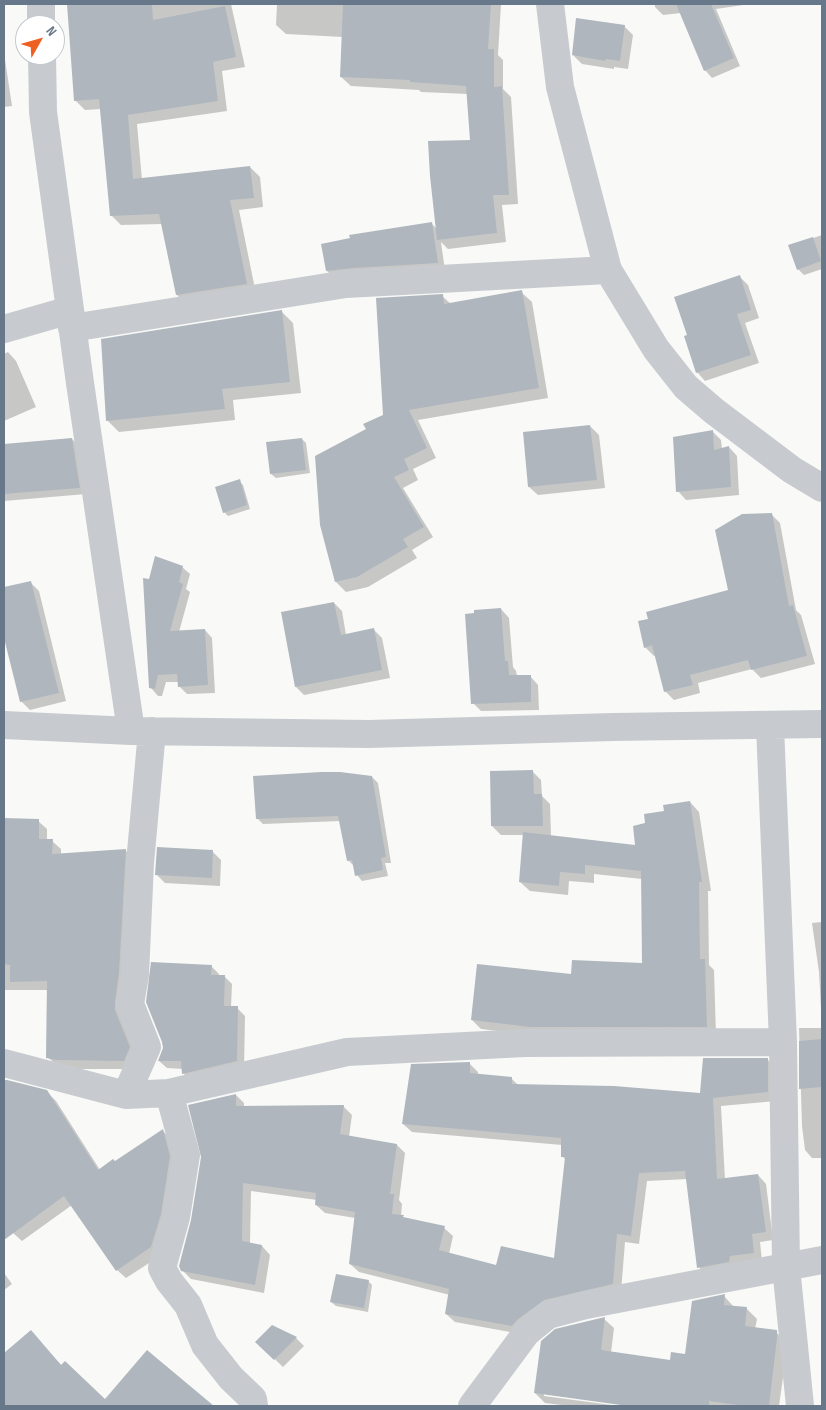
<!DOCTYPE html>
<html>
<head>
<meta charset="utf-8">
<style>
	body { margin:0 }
	#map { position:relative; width:826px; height:1410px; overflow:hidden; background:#f9faf7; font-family:"Sofia Sans Condensed",sans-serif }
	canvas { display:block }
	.frame { position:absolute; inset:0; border:5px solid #67788a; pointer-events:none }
	.north { position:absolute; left:15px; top:15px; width:50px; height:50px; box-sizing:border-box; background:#fff; border:1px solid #c2c9d0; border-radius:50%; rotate:52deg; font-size:14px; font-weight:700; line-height:20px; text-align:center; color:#67788a }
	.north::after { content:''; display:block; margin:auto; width:18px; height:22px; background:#ee5f22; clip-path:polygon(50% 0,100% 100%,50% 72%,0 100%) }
</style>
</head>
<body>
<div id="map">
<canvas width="826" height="1410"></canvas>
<div class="frame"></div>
<div class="north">N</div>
</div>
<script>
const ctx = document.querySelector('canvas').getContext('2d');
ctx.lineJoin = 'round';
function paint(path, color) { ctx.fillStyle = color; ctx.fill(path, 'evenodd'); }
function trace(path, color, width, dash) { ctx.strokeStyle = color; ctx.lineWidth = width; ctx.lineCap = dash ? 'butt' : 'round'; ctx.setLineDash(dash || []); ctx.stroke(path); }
paint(new Path2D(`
	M69 4H231L245 67 222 71 227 111 137 124 142 180 250 167 260 177 263 207 239 210 256 294 187 305 177 295 162 224 121 225 111 215 101 109 85 110 75 100Z
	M277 4H501L498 55 503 60V89L511 97 518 204 502 205 506 242 448 249 441 242 445 271 335 279 327 271 431 223 437 229 471 141 468 94 421 92 419 90 351 86 341 77 343 37 286 34 276 25Z
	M655 4H750L716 9 740 66 712 78 705 70 681 13 663 15 655 7Z
	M624 26 633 35 628 69 614 67V69L582 64 573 55Z
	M4 53 12 106 4 107Z
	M822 235V269L804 275 798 269 790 246Z
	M739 276 748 285 759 318 745 323 759 363 705 381 697 372 689 336Z
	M521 292 532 302 548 398 418 420 436 458 413 469 418 480 403 488 433 537 412 550 417 558 368 587 346 592 336 582 368 430 384 415 442 296 451 304Z
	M281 311 293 323 301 393 233 400 235 420 119 432 107 420Z
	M8 352 16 361 36 407 4 421V354Z
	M590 426 599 435 605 488 538 495 529 487Z
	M713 432 721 440 722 449 729 447 737 456 739 495 686 500 678 491Z
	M72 439 79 446 86 494 4 501V445Z
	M302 439 306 443 310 473 276 478 271 474Z
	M239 481 243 485 250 509 228 516 224 512Z
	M772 515 780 523 796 610 801 615 815 664 761 678 752 669 698 683 700 693 674 700 665 691 656 655 654 656 645 647 729 591Z
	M182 567 190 574 186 589 190 592 179 632 205 630 212 638 215 693 187 694 179 686V682H166L162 696H158L151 688 150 580Z
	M30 582 39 591 66 701 30 710 21 701 4 633V589Z
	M334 603 342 611 346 635 374 630 382 638 390 678 304 695 296 687Z
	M501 609 509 618 513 667 516 671 517 676H530L538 685 539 710 481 711 473 703Z
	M533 772 541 780 542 796 550 804 551 836 637 847 647 824 665 812 690 802 699 812 711 891H708L709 965 714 970 716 1036H541L481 1029 472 1020 572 976 643 964 642 879 594 874V883L569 881 568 895 530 891 520 882 524 835H501L492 826Z
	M372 777 378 783 391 863H385L388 876 362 881 357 875 354 866 348 860 341 821 263 824 257 818Z
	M4 819 38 821 47 829V840L52 841 61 849V854L125 850 134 859 138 1056 133 1069H65L57 1066 48 1057V990H4Z
	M212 851 221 860 220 886 165 883 156 874Z
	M822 922V1158H812L805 1150 802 1126 799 1028H822L819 972 812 923Z
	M211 966 219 974V976H224L232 984 231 1007 237 1008 245 1016 244 1069 191 1081 183 1073V1069L167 1068 159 1061Z
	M767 1059 776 1068V1101L721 1106 725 1180 758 1175 766 1184 773 1240 760 1242 762 1261 707 1276 699 1267 688 1179 647 1181 639 1244 625 1242 621 1292 521 1334 455 1322 446 1314 450 1295 359 1272 350 1264 355 1218 325 1213 316 1205 317 1200 251 1191 250 1244 262 1246 270 1255 264 1293 191 1279 182 1270 236 1095 244 1103V1107L343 1106 352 1115 349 1137 397 1145 405 1153 399 1200 402 1204 401 1216 405 1219 444 1228 453 1236 449 1254 497 1267 555 1260 566 1160 562 1156V1145L412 1132 403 1124 469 1063 478 1072V1075L511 1078 518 1085 701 1094Z
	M7 1081 47 1092 56 1101 100 1170 115 1163 163 1131 171 1139 178 1165 160 1256 126 1278 117 1270 72 1205 22 1241 13 1233 4 1220V1082Z
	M4 1273 12 1284 4 1290Z
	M368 1281 372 1285 368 1312 336 1306 331 1302Z
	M724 1296 734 1307 747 1309 757 1319 755 1329 776 1332 786 1342 787 1349 779 1406H637L544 1394V1396L619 1406H570L545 1403 535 1393 604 1319 614 1328 611 1353 671 1362 686 1355Z
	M30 1331 62 1366 106 1403 103 1406H4V1354Z
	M296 1338 304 1346 283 1367 257 1342Z
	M204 1399 210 1406H128L120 1400Z`), '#0003');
paint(new Path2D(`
	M67 4H152L153 20 225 6 236 57 213 62 218 101 128 115 133 179 250 166 254 198 230 200 247 284 176 295 159 214 110 216 99 99 74 101Z
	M343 4H491L488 49H494V87L502 86 509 195H493L497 233 437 240 430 176 428 141 470 140 466 86 410 82V80L340 77Z
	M676 4H711L734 58 704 71Z
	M576 18 625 25 620 61 606 59 605 61 572 55Z
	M432 222 438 263 354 268 326 271 321 244 350 238 349 235Z
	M813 237 821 261 797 270 788 245Z
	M740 275 751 310 737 314 751 355 696 373 684 336 687 335 674 297Z
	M522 290 539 388 409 410 427 448 404 459 409 470 394 477 424 527 403 539 408 547 357 577 335 582 320 525 315 456 366 429 363 424 383 415 376 298 443 294 444 304Z
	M282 310 290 382 222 389 225 409 106 421 101 339Z
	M590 425 597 480 528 487 523 432Z
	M713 430 714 450 729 446 731 487 676 492 673 437Z
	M72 438 80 488 4 494V444Z
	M302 438 306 470 270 474 266 442Z
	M240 479 247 505 223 513 215 487Z
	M772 513 789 606 793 605 807 656 751 670 748 660 690 675 693 685 664 692 652 645 644 648 638 621 648 619 646 612 728 590 715 530 742 514Z
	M155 556 183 566 179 582 183 584 170 631 205 629 208 685 178 687 177 674 158 675 155 689 149 688 143 578 149 579Z
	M31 581 59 693 20 702 4 638V587Z
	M334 602 341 635 374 628 382 670 295 687 281 612Z
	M501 608 505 661H508L509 675H531V702L471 704 465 614 474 613V610Z
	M533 770 534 794H542L543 826H491L490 771Z
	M321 772H340L372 776 386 857 381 858 383 870 355 876 352 860 347 861 338 816 256 819 253 776Z
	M690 801 702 882H699L700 959H705L707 1027H530L471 1020 477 964 571 974 572 960 642 963 641 871 585 865V874L560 872 559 886 519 882 523 832 635 845 633 826 645 823 644 814 664 811 663 805Z
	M4 818 39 819V839H53L52 854 126 849 119 973 115 1002V1010L130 1047 124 1061 56 1060 46 1058 47 981 10 982V965L4 964Z
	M157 847 213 850 212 878 155 875Z
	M151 962 212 965 211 975H225L224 1006H238L237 1061 182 1074 181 1061H158L163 1048 162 1042 146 1002Z
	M822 1039V1087L799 1089V1041Z
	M703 1058H768V1092L713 1098 717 1179 758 1174 766 1232 752 1234 754 1253 730 1256 729 1262 697 1268 685 1171 639 1173 631 1236 617 1234 613 1284 544 1300 517 1320 512 1326 445 1314 449 1289 349 1264 355 1212 315 1205 316 1193 243 1183 242 1241 262 1245 255 1285 181 1271 179 1266 191 1220 201 1157 188 1105 236 1094V1106L344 1105 340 1134 397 1144 390 1194H394L392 1214 404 1215 403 1217 445 1226 439 1250 496 1265 501 1246 554 1258 565 1157H561V1138L402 1124 411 1064 470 1062V1073L512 1077V1084L614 1086 700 1093Z
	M4 1080H7L47 1090 98 1170 113 1159 115 1161 163 1129 170 1156 161 1214 151 1247 116 1271 64 1196 4 1240Z
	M336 1274 369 1280 364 1308 330 1302Z
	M725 1294 724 1305 747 1307 745 1326 777 1330V1338L769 1406H745L709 1401V1406H628L534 1393 541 1341 555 1329 605 1317 601 1350 670 1360 671 1352 685 1354 692 1301Z
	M272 1325 297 1337 274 1360 255 1342Z
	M31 1330 61 1365 65 1361 105 1399 147 1350 214 1406H4V1353Z`), '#afb6be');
trace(new Path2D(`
	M41 4V25
	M550 4 560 87 608 270 656 349 686 387 714 411 792 470 822 488
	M42 55 43 112 80 383 131 731
	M72 328 346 284 608 270
	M4 329 70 310
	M4 725 131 731 369 734 613 727 822 724
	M770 726 783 1042 786 1267 800 1406
	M4 1063 126 1095 169 1093 347 1052 525 1043 783 1042
	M169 1093 186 1155 176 1217 162 1268 169 1281 188 1305 205 1345 231 1378 253 1399 254 1406
	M126 1095 147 1047 130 1004 135 975 140 863 152 731
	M472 1406 527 1332 548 1315 586 1305 822 1260`), '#c7cbcf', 28);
</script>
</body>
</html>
